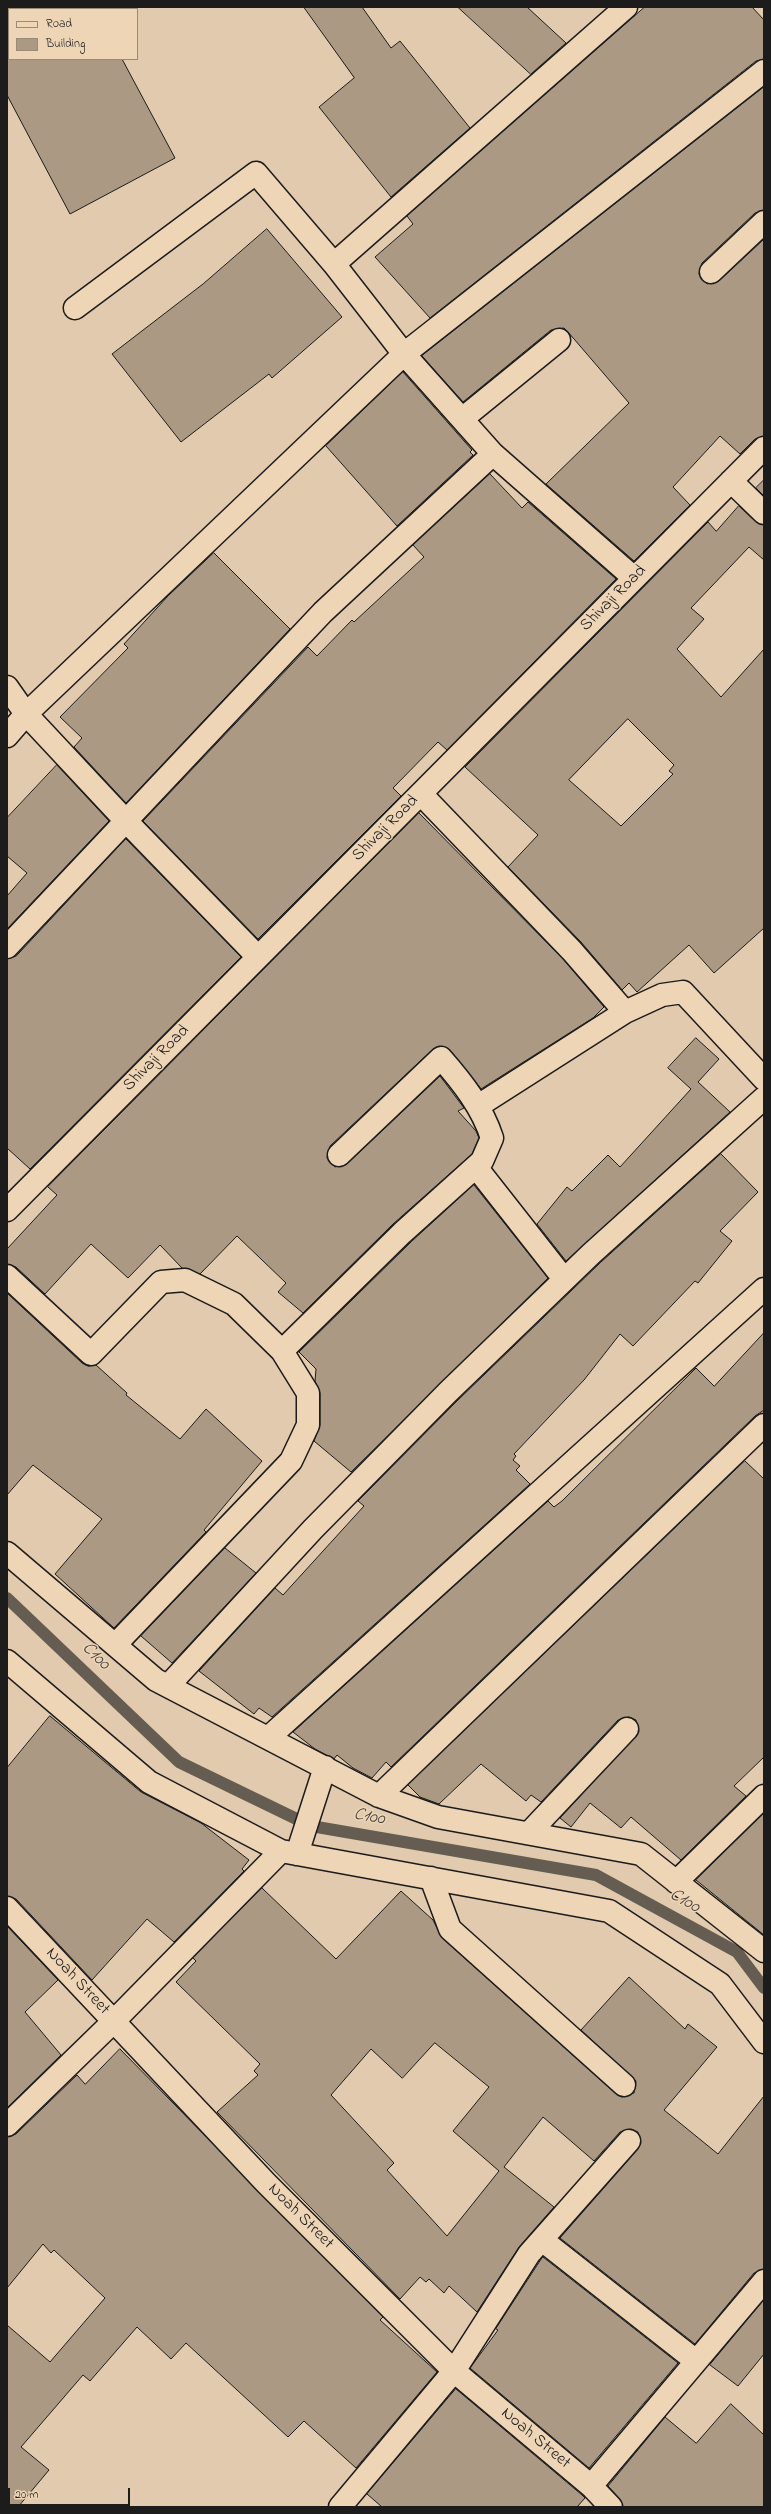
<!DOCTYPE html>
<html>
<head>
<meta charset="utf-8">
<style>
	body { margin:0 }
	#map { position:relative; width:771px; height:2514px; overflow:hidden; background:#e1caad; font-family:"Indie Flower",sans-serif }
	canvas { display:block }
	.frame { position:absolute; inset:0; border:8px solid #1c1c1c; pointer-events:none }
	.legend { position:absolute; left:8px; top:8px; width:130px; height:52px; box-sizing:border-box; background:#eed5b6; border:1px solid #9a8b78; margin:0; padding:5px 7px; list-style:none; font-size:12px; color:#1c1c1c }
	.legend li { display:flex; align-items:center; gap:8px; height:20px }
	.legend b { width:20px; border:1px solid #9a8b78 }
	.scale { position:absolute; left:8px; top:2488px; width:122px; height:18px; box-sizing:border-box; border:2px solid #1c1c1c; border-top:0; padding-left:5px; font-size:12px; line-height:14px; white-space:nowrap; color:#1c1c1c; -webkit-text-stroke:3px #eed5b6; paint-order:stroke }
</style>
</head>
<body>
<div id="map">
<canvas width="771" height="2514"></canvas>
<div class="frame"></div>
<ul class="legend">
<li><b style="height:5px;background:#eed5b6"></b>Road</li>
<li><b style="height:11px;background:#ab9984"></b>Building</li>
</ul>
<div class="scale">20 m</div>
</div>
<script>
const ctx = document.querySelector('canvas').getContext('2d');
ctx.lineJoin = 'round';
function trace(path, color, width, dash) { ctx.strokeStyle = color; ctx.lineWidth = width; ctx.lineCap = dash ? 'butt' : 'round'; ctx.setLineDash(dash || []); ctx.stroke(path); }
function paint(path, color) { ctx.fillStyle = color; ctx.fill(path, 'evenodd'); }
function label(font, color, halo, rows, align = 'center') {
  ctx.font = font + ' "Indie Flower",sans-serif'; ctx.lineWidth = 3; ctx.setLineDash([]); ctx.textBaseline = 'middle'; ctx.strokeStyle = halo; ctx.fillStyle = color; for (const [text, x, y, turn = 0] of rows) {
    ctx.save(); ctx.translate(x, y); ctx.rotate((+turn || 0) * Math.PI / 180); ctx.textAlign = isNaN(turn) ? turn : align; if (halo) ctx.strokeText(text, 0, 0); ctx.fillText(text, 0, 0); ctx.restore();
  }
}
trace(new Path2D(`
	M7 1598 179 1762 311 1826 596 1875 737 1952 764 1988`), '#655d51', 12);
const building = new Path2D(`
	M7 7H94L95 9H9V59H122L175 158 70 214 7 95Z
	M304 7H362L391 48 400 41 470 128 391 197 319 107 354 78Z
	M458 7H527L566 43 531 74Z
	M645 7H752L764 20V59L756 61 430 318 375 257 413 224 407 216Z
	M764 87V210L755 213 702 263 699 274 707 284 719 281 764 239V436L755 439 740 454 720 436 673 487 690 505 634 561 546 484 629 403 568 332 564 328 551 330 463 402 422 356Z
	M267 229 342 317 272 378 269 374 181 442 112 354 203 284Z
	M403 372 472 450 470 452 473 455 397 526 326 446Z
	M490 474 522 508 528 502 616 579 447 750 438 742 393 788 401 796 258 939 143 821 308 647 317 656 352 620 354 622 424 557 413 545Z
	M764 480V496L756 488Z
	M739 506 756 522 764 525V560L749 547 691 608 704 619 677 649 721 697 764 649V928L714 973 689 945 637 992 629 983 622 990 581 942 508 867 538 835 465 767 708 522 716 531ZM628 719 674 765 669 771 673 774 621 826 569 780Z
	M214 553 290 629 126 803 74 747 82 738 60 717 128 648 124 644 168 596Z
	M57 765 109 821 7 929V896L27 873 7 856V818Z
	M419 813 563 959 604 1007 593 1018 481 1089 450 1050 439 1046 433 1049 330 1146 327 1158 335 1167 347 1164 440 1076 464 1108 458 1111 476 1131 479 1138 472 1154 393 1224 303 1313 278 1292 286 1283 237 1236 200 1274 182 1268 160 1245 128 1278 91 1244 45 1294 16 1267 7 1264V1249L57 1195 48 1187Z
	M126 839 241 957 30 1169 7 1148V959L16 956Z
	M696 1038 719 1059 698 1082 730 1112 566 1261 537 1224 567 1187 572 1191 608 1155 620 1167 691 1089 668 1068Z
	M721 1154 758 1192 720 1231 732 1241 698 1283 695 1281 633 1346 620 1334 584 1380 514 1454 516 1456 513 1460 520 1466 516 1470 530 1484 272 1717 259 1708 254 1714 199 1671 275 1588 283 1595 364 1506 358 1501 457 1401 600 1263Z
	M474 1185 548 1278 351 1472 314 1441 320 1425V1393L315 1381 316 1369 299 1352 411 1242Z
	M7 1293 82 1363 88 1366 96 1365 127 1393 126 1395 180 1439 206 1409 262 1461 204 1530 206 1532 114 1628 55 1574 102 1519 33 1465 7 1495Z
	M764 1333V1410L755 1416 391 1767 386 1762 372 1778 353 1768 337 1755 334 1759 315 1749 293 1732 548 1501 554 1507 562 1501 696 1368 714 1386Z
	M745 1461 764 1479V1757L734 1786 746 1796 681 1860 631 1817 621 1828 590 1803 571 1827 560 1818 639 1732 636 1720 629 1717 618 1720 541 1802 531 1795 526 1801 481 1764 439 1804 420 1797 408 1785Z
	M225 1548 256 1573 172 1663 141 1636Z
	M50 1716 141 1792 201 1823 249 1860 242 1869 244 1871 174 1942 147 1919 92 1980 16 1899 7 1896V1768Z
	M764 1813V1935L696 1880Z
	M262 1888 336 1959 401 1891 433 1920 442 1938 616 2094 622 2097 634 2093 636 2081 581 2030 629 1977 685 2029 688 2024 717 2047 664 2110 718 2154 764 2096V2269L754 2273 695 2344 560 2238 638 2149 641 2143 638 2132 631 2129 620 2132 594 2161 543 2117 504 2167 554 2207 519 2247 477 2312 449 2286 444 2293 429 2279 426 2282 420 2277 400 2299 217 2112 258 2075 254 2071 260 2064 176 1982 196 1961 193 1958ZM435 2043 489 2087 453 2131 499 2171 447 2236 387 2170 394 2163 331 2095 371 2049 402 2078Z
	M7 1926 58 1980 25 2012 61 2055 7 2108Z
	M120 2049 383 2317 380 2320 437 2372 356 2468 304 2421 288 2437 186 2343 171 2359 137 2327 90 2381 83 2375 21 2447 49 2470 18 2507H7V2325L50 2362 105 2298 54 2250 51 2253 43 2244 7 2288V2137L16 2134 77 2075 85 2084Z
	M543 2257 678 2363 589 2468 470 2368 498 2330 496 2329Z
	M764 2300V2354L738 2386 710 2365Z
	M456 2389 582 2495 585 2498 577 2507H382L367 2494Z
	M731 2404 764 2435V2507H623L620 2499 608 2486 665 2417 696 2443Z`);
paint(building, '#ab9984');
trace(building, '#1c1c1c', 1);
const minor = new Path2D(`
	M334 264 626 7
	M711 272 764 222
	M75 308 256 173 334 264 404 354 493 454 634 578
	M462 419 559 340
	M731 481 764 513
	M7 687 26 714 126 821 258 957
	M7 736 26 714 404 354 764 71
	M421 794 572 951 625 1012
	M7 947 323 612 493 454
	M478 1106 625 1012 662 995 683 992 764 1079
	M476 1167 564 1279
	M7 1210 764 448
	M7 1276 91 1354 161 1282 185 1280 234 1304 282 1351 308 1393V1425L291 1461 115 1645
	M282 1351 402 1233 482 1161 492 1138C482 1107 462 1082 441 1058L339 1155
	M7 1553 156 1680 379 1796 438 1817 641 1854 764 1951
	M7 1661 149 1782 281 1851
	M168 1686 313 1529 448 1392 591 1254 764 1098
	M268 1738 764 1289
	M379 1796 764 1425
	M529 1833 627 1729
	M297 1854 325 1767
	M431 1878 450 1929 624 2085
	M676 1882 764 1796
	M7 1908 266 2183 454 2371 591 2486 611 2507
	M7 2125 113 2022 281 1851 609 1911 720 1984 764 2042
	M542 2240 696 2361
	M591 2486 764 2281
	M340 2507 454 2371 529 2254 629 2141`);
trace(minor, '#1c1c1c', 25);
trace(minor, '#eed5b6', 22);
label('17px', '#1c1c1c', '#eed5b6', [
	["Shivaji Road",614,599,-45],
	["Shivaji Road",386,829,-45],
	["Shivaji Road",157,1059,-45],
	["Noah Street",77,1982,47],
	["Noah Street",300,2217,45],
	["Noah Street",535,2439,40]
]);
label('italic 18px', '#46423b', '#eed5b6', [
	["C100",95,1657,44],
	["C100",369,1818,10],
	["C100",684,1902,29]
]);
</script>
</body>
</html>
